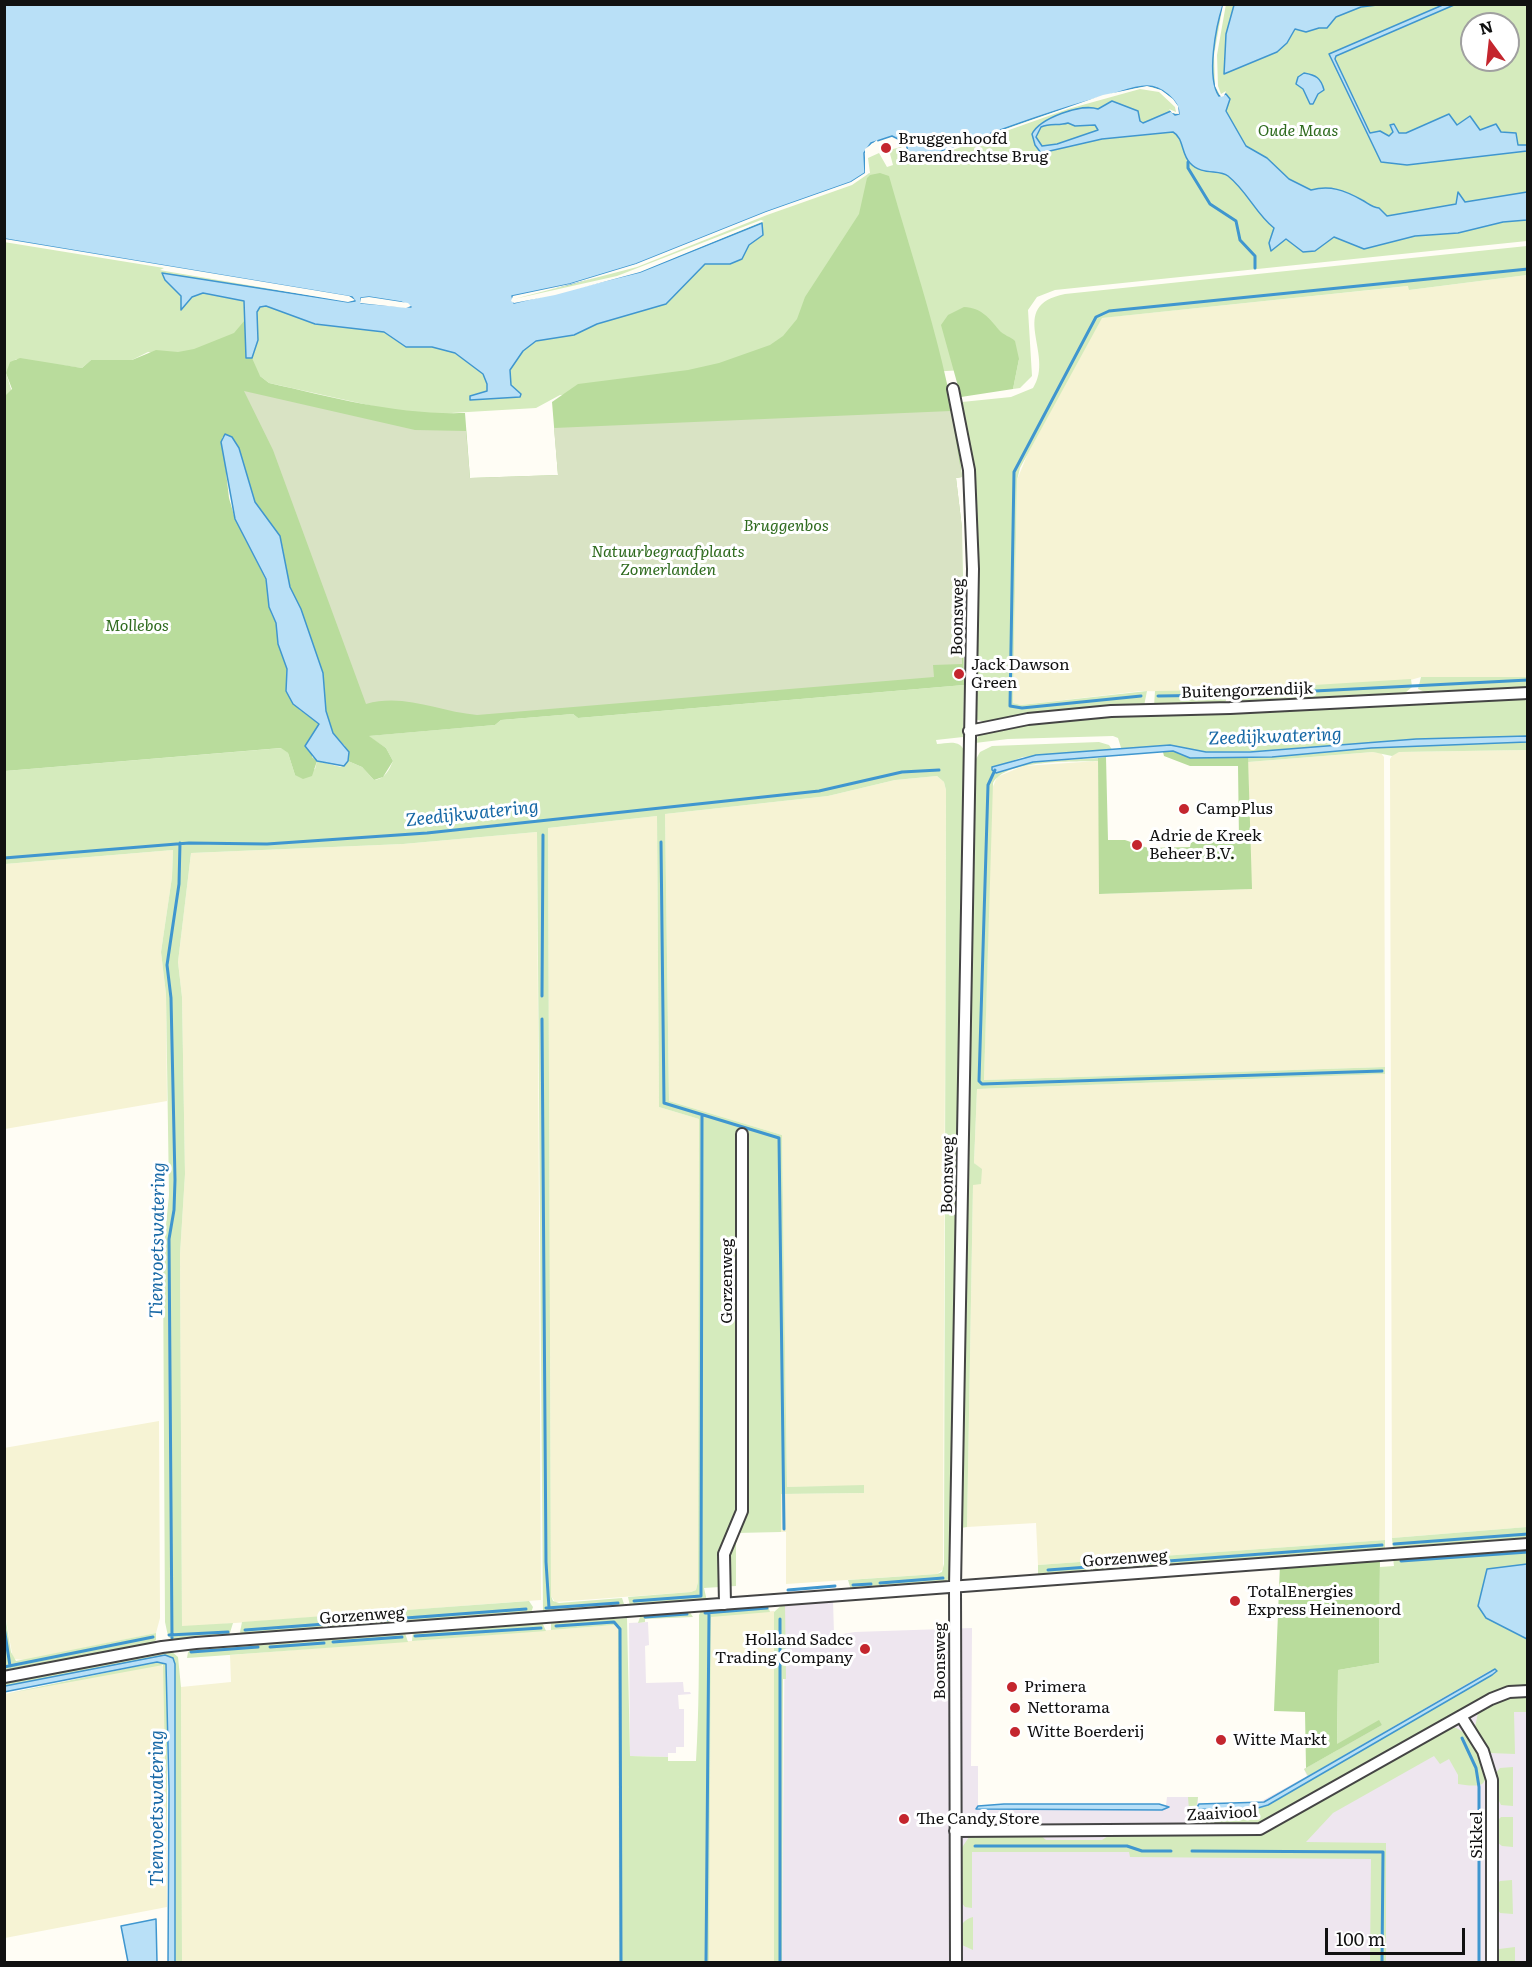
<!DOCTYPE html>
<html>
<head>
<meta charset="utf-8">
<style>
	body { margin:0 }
	#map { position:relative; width:1532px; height:1967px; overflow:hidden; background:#fffdf5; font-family:Literata,serif }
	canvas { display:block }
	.frame { position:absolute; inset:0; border:6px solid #111; pointer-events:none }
	.north { position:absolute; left:1460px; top:12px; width:60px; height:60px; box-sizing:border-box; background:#fff; border:2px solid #a0a0a0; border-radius:50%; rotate:345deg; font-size:16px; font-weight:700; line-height:24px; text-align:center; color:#111 }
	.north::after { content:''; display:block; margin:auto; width:21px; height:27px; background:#c4262e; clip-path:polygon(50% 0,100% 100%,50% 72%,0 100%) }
	.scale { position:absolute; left:1325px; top:1928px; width:140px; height:27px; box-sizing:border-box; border:3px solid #111; border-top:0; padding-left:8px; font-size:18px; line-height:21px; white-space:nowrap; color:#111; -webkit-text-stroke:4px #fff; paint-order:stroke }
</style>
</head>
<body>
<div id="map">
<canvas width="1532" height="1967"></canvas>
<div class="frame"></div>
<div class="north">N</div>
<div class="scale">100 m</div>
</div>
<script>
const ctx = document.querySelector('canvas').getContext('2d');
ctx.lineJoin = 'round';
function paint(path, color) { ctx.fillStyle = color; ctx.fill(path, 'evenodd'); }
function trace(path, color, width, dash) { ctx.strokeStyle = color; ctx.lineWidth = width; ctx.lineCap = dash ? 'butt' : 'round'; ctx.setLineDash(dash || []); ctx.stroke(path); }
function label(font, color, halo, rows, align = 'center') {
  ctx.font = font + ' Literata,serif'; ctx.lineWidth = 6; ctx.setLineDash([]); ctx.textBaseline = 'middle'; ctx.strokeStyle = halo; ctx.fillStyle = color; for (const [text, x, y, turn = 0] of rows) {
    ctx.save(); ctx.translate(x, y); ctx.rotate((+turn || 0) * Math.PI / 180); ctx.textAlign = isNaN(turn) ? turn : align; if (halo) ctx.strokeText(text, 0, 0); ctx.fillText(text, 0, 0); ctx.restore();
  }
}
paint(new Path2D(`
	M1527 1558V1962H782L785 1604 833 1600 834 1634 836 1635 855 1632 972 1628 971 1766H978V1806L1166 1805 1167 1797H1198V1804L1258 1803 1307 1776 1304 1769 1337 1751Z
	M648 1622 649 1645 645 1646 646 1683 683 1682 684 1692H690L691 1694 678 1695 679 1709H684V1747H676V1753H668V1757L630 1756 629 1623Z`), '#eee6ef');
paint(new Path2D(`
	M1527 275V677H1421L1407 681 1194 692 1141 691 1021 705 1013 703 1017 480 1028 453 1101 318 1409 286V290Z
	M1527 750V1527L1392 1538 1390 759 1394 753 1399 752Z
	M1373 752 1381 753 1384 757 1385 1067 984 1080 992 789 997 777 1023 766 1098 761 1100 894 1251 889 1248 762Z
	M937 776 944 782 946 790 943 1569 937 1574 786 1584V1532H781V1494L864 1493V1486L787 1487 782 1135 669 1101 665 814 828 796 895 780Z
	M657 816 659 1107 699 1119 698 1582 696 1590 691 1592 555 1602 551 1596 548 828Z
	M537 832 541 1600 182 1627 180 1254 185 1174 182 997 178 962 191 853 403 844Z
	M173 850 172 877 161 952 166 994 167 1101 5 1129V864Z
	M1385 1074V1540L1038 1565 1036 1523 967 1527 973 1184H981V1169L974 1163 977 1089Z
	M159 1421 160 1618 156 1633 25 1660 13 1659 4 1608V1448Z
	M774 1611V1962H709L711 1616Z
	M614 1625 618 1628 619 1962H182L181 1687 231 1682 230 1655Z
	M160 1664 165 1668 167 1907 5 1938V1694Z`), '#f6f3d4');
paint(new Path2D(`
	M1199 5H1527V241L1055 290 1037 297 1028 310 1032 376 1020 388 1013 389 1019 359 1011 367 560 395 536 408 434 414 386 409 269 383 260 376 148 352 132 360H91L82 368 16 359 6 373 12 392 5 397 4 237 851 179 870 173 868 158 879 153 887 167 893 165 889 150 901 147 908 160 1069 103ZM1472 24H1508V60H1472Z
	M1527 246V275L1409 290 1408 286 1102 318 1020 468 1017 480 1013 703 1021 705 1147 691 1144 706 987 723 975 719C976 612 982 507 962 402L1011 397 1033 388C1056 354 1005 306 1065 294Z
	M1421 677H1527V690L1425 692 1418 689Z
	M1411 679 1412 687 1405 693 1241 704 1234 701 1233 690Z
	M964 685 963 737 936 740 937 744C949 743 961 739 965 753L950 1576 947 1581 851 1590 848 1580 937 1574 942 1572 944 1564 946 790 944 782 937 776 895 780 828 796 665 814 669 1101 782 1135 787 1487 864 1485V1493L781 1494V1532L736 1533V1586L704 1588 707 1601 630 1606 628 1597 691 1592 696 1590 698 1582 699 1119 659 1107 657 816 548 828 551 1596 553 1601 559 1603 622 1598 624 1604 543 1613 537 832 403 844 191 853 178 962 182 997 185 1174 180 1254 182 1626 233 1623 229 1636 173 1641 168 1636 165 1622 163 1256 169 1195 166 994 161 952 172 877 173 850 5 864V771L282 748 288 753 295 775 315 769 317 761 341 767 348 761 362 767 374 780C385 779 389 770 393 761L386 748 368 736 495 725 501 720 573 714 578 718Z
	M1225 690 1226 701 1223 703 1154 706 1155 691Z
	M1518 697 1527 701V736L1416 739 1274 751 1206 752 1171 745 1122 751 1118 738 1113 736 1008 739 975 743 979 735 1004 727 1083 717Z
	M1099 742 1109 745 1113 751 1023 757 992 768 996 773 1033 762 1098 758V761C1073 762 1006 759 993 783L984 1080 1385 1067V1074L977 1089 974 1163 982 1169 981 1184 973 1185 967 1527 961 1528 975 761 980 752 992 746Z
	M1527 742V750L1399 752 1392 756 1373 752 1248 762V756L1403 746Z
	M1527 1527V1540L1393 1550 1392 1538Z
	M1385 1540V1550L1038 1576V1565Z
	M1527 1548V1564L1487 1569 1478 1606 1486 1618 1527 1639V1687L1506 1688 1483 1697 1271 1820 1258 1824 1194 1825 1190 1822 1188 1797H1198L1196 1809 1251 1810 1268 1805 1497 1672 1491 1670 1308 1776 1304 1769 1382 1725 1379 1721 1337 1745 1338 1670 1379 1663 1380 1567 1394 1566 1393 1558Z
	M529 1601 533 1607 531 1613 242 1635 240 1632 242 1622Z
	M764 1604 768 1606 770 1612 711 1617 709 1962H619L618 1628 614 1625 551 1630V1623L627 1618 630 1756 668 1757V1761H696C699 1712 699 1663 699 1615L701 1611Z
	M783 1604H785L786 1679H783L782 1962H774V1612Z
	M4 1609 11 1652 16 1661 156 1633V1640L152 1644 5 1673Z
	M689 1611 693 1617 645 1619V1622L638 1623 640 1617 645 1614Z
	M542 1622 546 1631 412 1641 413 1632Z
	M401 1632 405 1633 408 1642 187 1658 188 1652 194 1648 258 1643 265 1645 266 1642 324 1638 330 1640 331 1637Z
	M171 1651 178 1657 181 1687 182 1962H175L173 1658 165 1655 5 1686V1681Z
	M157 1662 166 1664 167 1673V1850L163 1665 5 1694Z
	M1527 1696V1712H1514L1515 1754 1490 1753 1475 1727 1478 1713C1492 1700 1510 1697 1527 1696Z
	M1453 1727C1469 1729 1496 1776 1482 1784 1476 1787 1465 1785 1458 1784V1775L1449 1759 1440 1764 1434 1756 1333 1813 1306 1842 1386 1843V1962H1370L1371 1859 1130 1857 1129 1852H972V1908L965 1907 961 1902V1849L969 1837 1041 1836 1046 1840H1102L1108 1836 1263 1834Z
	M1513 1767V1806L1501 1805 1497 1797 1495 1774 1500 1768Z
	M1501 1817H1513V1847L1502 1846 1497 1842 1496 1822Z
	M1512 1880 1513 1914 1500 1913 1496 1906V1885L1500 1881Z
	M973 1917V1950L962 1945C957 1932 959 1921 973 1917Z
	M1515 1947V1962H1497L1499 1949Z`), '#d5ebbd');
paint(new Path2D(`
	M880 173 889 176C917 275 953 375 962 477L956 478 962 528 964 685 578 718 573 714 501 720 495 725 369 736 386 748 393 761 383 777 374 780 362 767 348 761 345 746 333 733 326 711 318 659 290 587 281 540 255 502 239 448 222 437 229 498 235 519 266 580 271 613 276 623 278 644 287 669 286 691 300 710 319 724 313 736 312 757 317 761 312 776 303 779 295 775 288 753 281 748 5 771 4 397 12 389 6 373 10 362 20 358 82 368 91 360H132L156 350 178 352 194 349 234 333 245 320 247 358H252L260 376 269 383C335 398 397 415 465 413L470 478 558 475 552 402 578 384 688 370 719 363 770 345 783 336 797 319 805 297 859 214 867 178 870 175Z
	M964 307C982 308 989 318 999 330 1003 335 1011 337 1015 341L1019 359 1013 389 961 397 941 325 948 315Z
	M1173 751 1190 758 1248 756 1252 889 1099 894 1098 758 1106 757 1108 840H1125L1148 848 1190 847 1191 842 1239 840 1238 766H1190L1164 756 1163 752Z
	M1380 1558 1379 1663 1338 1670 1337 1744 1379 1720 1382 1725 1306 1768 1305 1712 1274 1711 1280 1565Z`), '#b9dc9c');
paint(new Path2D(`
	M244 391 415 430 466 431 470 478 558 475 554 428 951 411 962 477 956 478 962 528V664L933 665 934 677 477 715C439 712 405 693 366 704L273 450Z`), '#d9e3c4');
const water = new Path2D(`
	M1445 4 1454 5 1336 56 1335 59 1370 133 1380 131 1389 136 1393 132 1390 125 1394 124 1399 133H1406L1449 114 1457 125 1470 116 1480 130 1496 124 1501 132 1516 133 1518 145H1527V151L1407 165 1381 162 1329 54Z
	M4 5H1223C1216 26 1206 77 1219 96L1226 94 1230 99 1226 111 1246 146 1267 158 1289 179 1311 190C1330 185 1344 190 1362 200 1368 203 1371 207 1379 208L1387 216 1456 204 1458 192 1465 202 1527 192V220L1503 222 1458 233 1415 236 1364 249 1334 237 1315 251 1303 252 1286 239 1271 251 1269 243 1274 228C1256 214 1247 191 1228 176 1219 169 1202 176 1190 163 1181 154 1184 138 1173 132L1102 139 1041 153 1035 145 1032 134C1040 118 1082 103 1098 109L1112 101 1138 111 1140 121 1143 123 1171 111 1175 115 1179 114C1179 100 1161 86 1147 86 1134 86 1118 93 1106 96 1042 113 980 138 917 160L909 157 906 143 892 136 871 143 864 153 865 173 851 182 766 212 636 264 570 284 512 296 514 303 522 301 640 272 762 223 763 235 749 245 742 259 730 264H705L666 304 597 324 574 335 536 341 523 351 510 370 511 385 521 394 520 397 470 400V396L487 391V384L483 374 455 353 432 347H406L384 332 315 324 266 306 260 307 257 312 258 340 252 358H246L244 301 203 293 192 297 181 310V296L165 280 162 273 348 302 355 301 352 297 5 239ZM1068 123 1075 126 1095 125 1098 130 1057 144 1042 146 1036 137 1041 127C1050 123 1059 126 1068 123ZM369 297 401 302 411 307 361 303V298Z
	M1234 5H1377L1361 7 1336 17 1327 28H1319L1306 32 1295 29 1287 43 1277 52 1224 74 1226 34Z
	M1304 73C1316 75 1321 78 1324 90L1318 94 1313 104H1310L1303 89 1296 84 1298 77Z
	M225 434 232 437 239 448 255 502 280 536 290 587 301 609 323 673 326 711 333 733 349 752 348 761 344 766 317 761 305 746 319 724 293 704 286 691 287 669 278 644 276 623 269 607 266 579 235 519 221 442Z
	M1527 736V742L1371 748 1272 757 1190 758 1173 751 1033 762 996 773 992 770V767L1036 755 1170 745 1206 752H1250L1416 739Z
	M1527 1564H1528L1527 1639 1486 1618 1478 1606 1487 1569Z
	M165 1655 173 1658 175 1664V1962H168L169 1789 166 1664 157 1662 4 1692 5 1686Z
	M1495 1669 1497 1671 1492 1675 1268 1805 1251 1810 1196 1809 1199 1804 1264 1802Z
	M1004 1804H1159L1169 1807 1162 1810 976 1809 978 1806Z
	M156 1919 157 1962H128L121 1926Z`);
paint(water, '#b9e0f7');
trace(water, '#3f96cf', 1.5);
paint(new Path2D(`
	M1226 4 1217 55 1218 86 1221 94 1226 91 1224 96 1221 97 1215 86 1214 55 1222 10 1223 5Z
	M1147 86 1161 90 1173 99 1178 106 1179 114 1172 113 1169 109 1176 112 1175 107 1159 92 1140 89 1068 109 919 162 917 160 1103 95Z
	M877 140 878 143 867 154 868 174 852 185 767 215 637 267 514 299 617 276 761 220 764 221 640 272 555 295 514 303 511 301 513 296 570 284 636 264 766 212 851 182 865 173V149Z
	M5 239 349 296 355 300 348 302 165 271 160 270 164 268 4 242Z
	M369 297 408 303 411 306 406 308 360 303 361 298Z`), '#fffdf5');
trace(new Path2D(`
	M1188 162V168L1210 204 1236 221 1240 240 1255 256V268
	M1237 695 1528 680
	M1141 696 1022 708 1010 706 1014 472 1096 317 1109 311 1528 269
	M1158 696 1222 695
	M995 770 988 785 979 1081 982 1084 1382 1071
	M661 842 664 1103 779 1138 784 1529
	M4 858 189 843 267 844 427 833 819 791 902 772 939 770
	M542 996 543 835
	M542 1019 546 1562 549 1608
	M1394 1544 1528 1534
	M1401 1561 1528 1552
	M1048 1570 1382 1545
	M880 1583 943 1578
	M853 1585 871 1584
	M788 1590 835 1586
	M634 1601 701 1596 702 1116
	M546 1608 618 1603
	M705 1613 767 1608
	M645 1617 687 1614
	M556 1626 614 1622 620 1629 621 1962
	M4 1627 10 1666
	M245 1630 526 1609
	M169 1635 228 1632
	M415 1636 541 1628
	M172 1638 169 1239 174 1210 175 1180 171 998 167 965 179 884 180 843
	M333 1642 402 1637
	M270 1647 324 1643
	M191 1652 258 1647
	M4 1667 153 1637
	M1462 1738 1476 1768 1479 1787V1962
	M975 1846H1127L1142 1851H1171
	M1192 1851 1383 1852 1382 1962
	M706 1962 709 1613
	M780 1962V1619`), '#3f96cf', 3);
const minor = new Path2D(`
	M953 389 969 470 973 569 955 1586 956 1962
	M969 731 1028 719 1111 711 1230 708 1528 693
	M725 1604 724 1554 742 1511V1134
	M4 1677 162 1647 196 1643 1528 1544
	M1461 1716 1483 1751 1492 1780V1962
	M955 1831 1260 1829 1491 1699 1509 1692 1528 1691`);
trace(minor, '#444', 14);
trace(minor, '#fff', 10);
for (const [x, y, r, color] of [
	[886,148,6,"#c4262e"],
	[959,674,6,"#c4262e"],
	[1184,809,6,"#c4262e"],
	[1137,845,6,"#c4262e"],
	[1235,1601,6,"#c4262e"],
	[865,1649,6,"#c4262e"],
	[1012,1687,6,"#c4262e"],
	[1015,1708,6,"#c4262e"],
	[1015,1732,6,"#c4262e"],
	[1221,1740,6,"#c4262e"],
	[904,1819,6,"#c4262e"]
]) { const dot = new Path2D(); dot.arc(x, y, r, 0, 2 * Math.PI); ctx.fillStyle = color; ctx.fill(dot); trace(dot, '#fff', 2); }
label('italic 16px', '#2f6b1f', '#fff', [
	["Oude Maas",1298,131],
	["Bruggenbos",786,526],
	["Natuurbegraafplaats",668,552],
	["Zomerlanden",668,570],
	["Mollebos",137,626]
]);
label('16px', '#111', '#fff', [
	["Bruggenhoofd",898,139],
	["Barendrechtse Brug",898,157],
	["Jack Dawson",971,665],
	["Green",971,683],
	["CampPlus",1196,809],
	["Adrie de Kreek",1149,836],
	["Beheer B.V.",1149,854],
	["TotalEnergies",1247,1592],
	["Express Heinenoord",1247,1610],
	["Holland Sadcc",853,1640,"right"],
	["Trading Company",853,1658,"right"],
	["Primera",1024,1687],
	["Nettorama",1027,1708],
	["Witte Boerderij",1027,1732],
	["Witte Markt",1233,1740],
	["The Candy Store",916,1819]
], 'left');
label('16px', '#111', '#fff', [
	["Boonsweg",958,617,-89],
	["Buitengorzendijk",1247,691,-2],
	["Boonsweg",948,1175,-89],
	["Gorzenweg",727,1281,-90],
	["Gorzenweg",1125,1559,-4],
	["Gorzenweg",362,1616,-4],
	["Boonsweg",940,1661,-90],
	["Zaaiviool",1222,1814,-3],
	["Sikkel",1477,1835,-90]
]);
label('italic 18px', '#1768a6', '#fff', [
	["Zeedijkwatering",1275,737,-2],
	["Zeedijkwatering",472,814,-6],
	["Tienvoetswatering",158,1240,-89],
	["Tienvoetswatering",158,1808,-90]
]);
</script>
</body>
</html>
